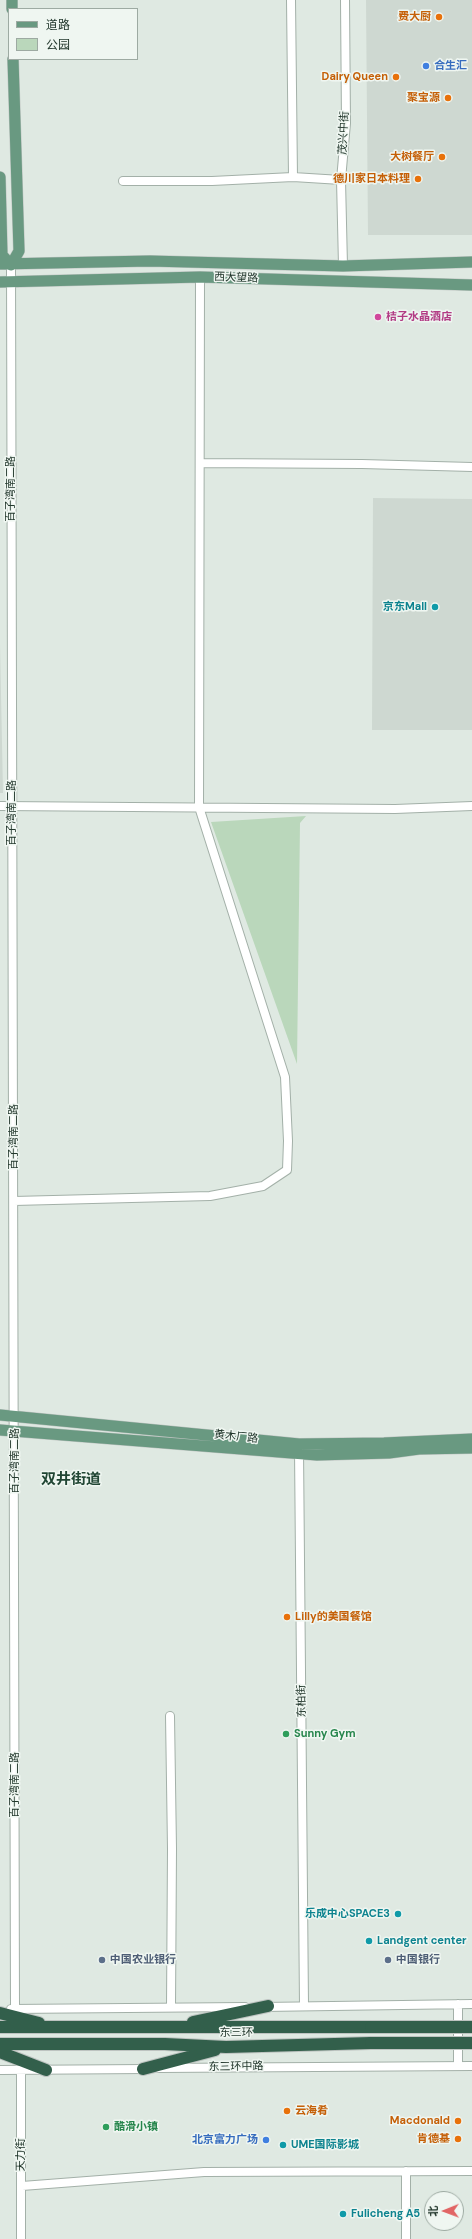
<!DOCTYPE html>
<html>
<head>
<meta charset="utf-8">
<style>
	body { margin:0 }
	#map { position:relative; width:472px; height:2239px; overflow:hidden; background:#dfe9e2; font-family:"DM Sans","Noto Sans SC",sans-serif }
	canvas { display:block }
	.legend { position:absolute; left:8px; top:8px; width:130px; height:52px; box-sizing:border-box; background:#eff6f1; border:1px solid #9daaa2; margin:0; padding:5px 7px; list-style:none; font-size:12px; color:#22372c }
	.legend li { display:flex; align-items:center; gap:8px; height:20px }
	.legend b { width:20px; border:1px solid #9daaa2 }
	.north { position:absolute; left:424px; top:2191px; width:40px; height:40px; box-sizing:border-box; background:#eff6f1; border:1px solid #9daaa2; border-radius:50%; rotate:269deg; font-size:11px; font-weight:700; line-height:16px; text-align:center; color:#22372c }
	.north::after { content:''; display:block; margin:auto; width:14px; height:18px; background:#e16565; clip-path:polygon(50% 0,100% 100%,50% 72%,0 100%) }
</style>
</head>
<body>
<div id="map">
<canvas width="472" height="2239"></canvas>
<ul class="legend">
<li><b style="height:5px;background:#699981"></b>道路</li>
<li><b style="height:11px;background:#bad7bb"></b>公园</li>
</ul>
<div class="north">北</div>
</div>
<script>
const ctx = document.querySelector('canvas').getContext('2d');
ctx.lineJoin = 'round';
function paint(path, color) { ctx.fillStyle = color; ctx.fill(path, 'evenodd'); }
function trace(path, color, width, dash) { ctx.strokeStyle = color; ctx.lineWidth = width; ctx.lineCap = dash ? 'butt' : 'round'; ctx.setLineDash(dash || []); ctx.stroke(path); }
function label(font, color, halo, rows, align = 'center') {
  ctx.font = font + ' "DM Sans","Noto Sans SC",sans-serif'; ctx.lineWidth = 3; ctx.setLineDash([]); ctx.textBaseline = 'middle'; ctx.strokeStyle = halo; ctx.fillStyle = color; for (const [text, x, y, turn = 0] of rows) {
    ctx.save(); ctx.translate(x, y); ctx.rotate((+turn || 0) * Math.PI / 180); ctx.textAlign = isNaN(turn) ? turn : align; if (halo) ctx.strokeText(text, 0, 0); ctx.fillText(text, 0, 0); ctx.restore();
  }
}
paint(new Path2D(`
	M366 0H472V235H368Z
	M373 498 472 499V730H372Z
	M0 644 3 793H0Z`), '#ced8d1');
paint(new Path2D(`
	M306 816 300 823 297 1064 211 822Z`), '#bad7bb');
const minor = new Path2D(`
	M291 0 293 177
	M123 181H212L293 177 341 180
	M11 265 15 2009
	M343 266 341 180 346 123 345 0
	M201 463 362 464 472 467
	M0 806 395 809 472 806
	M14 1201 210 1196 263 1186 287 1170 288 1141 285 1077 199 807 200 277
	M299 1449 304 2006
	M170 1716 172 1849 171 2007
	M458 2004V2066
	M263 2007 472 2004
	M11 2009 245 2007
	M159 2068 472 2066
	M0 2070 147 2069
	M406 2171V2239
	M22 2186 204 2172 472 2171
	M21 2239V2070`);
const major = new Path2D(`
	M12 0V9
	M0 177 2 255 11 265
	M0 264 150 261 343 266 472 262
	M11 265 19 251 13 59
	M0 282 200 277 472 285
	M0 1415 299 1444 384 1443 472 1439
	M0 1430 317 1455 389 1453 419 1449 472 1448`);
const highway = new Path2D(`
	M0 2013 39 2023
	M193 2022 268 2006
	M0 2027H371
	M0 2044H165L226 2047 371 2043
	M0 2052 46 2070
	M143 2069 215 2050`);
trace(minor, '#a3b0a8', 10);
trace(major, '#bdc3c0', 12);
trace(highway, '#bdc3c0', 14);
trace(minor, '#fff', 8);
trace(major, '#699981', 11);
trace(highway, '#325f4b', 12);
const highwayBridge = new Path2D(`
	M371 2027H472
	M371 2043H472`);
trace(highwayBridge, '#bdc3c0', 14, []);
trace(highwayBridge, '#325f4b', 12);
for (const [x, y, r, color] of [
	[439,17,4,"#e8710a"],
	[426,66,4,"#3f7fe0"],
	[396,77,4,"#e8710a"],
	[448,98,4,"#e8710a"],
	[442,157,4,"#e8710a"],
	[418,179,4,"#e8710a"],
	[378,317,4,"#d1479c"],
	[435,607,4,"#0f9aa8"],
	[287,1617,4,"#e8710a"],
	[286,1734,4,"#2e9e5b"],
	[398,1914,4,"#0f9aa8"],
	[369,1941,4,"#0f9aa8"],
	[102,1960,4,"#5c6f8a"],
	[388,1960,4,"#5c6f8a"],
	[287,2111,4,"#e8710a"],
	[458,2121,4,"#e8710a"],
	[106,2127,4,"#2e9e5b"],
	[458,2139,4,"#e8710a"],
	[266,2140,4,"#3f7fe0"],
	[283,2145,4,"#0f9aa8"],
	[343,2214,4,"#0f9aa8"]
]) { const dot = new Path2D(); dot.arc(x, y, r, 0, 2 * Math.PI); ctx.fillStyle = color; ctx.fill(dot); trace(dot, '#eff6f1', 1.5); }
label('bold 11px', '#c56008', '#eff6f1', [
	["费大厨",431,17],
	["Dairy Queen",388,77],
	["聚宝源",440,98],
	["大树餐厅",434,157],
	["德川家日本料理",410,179],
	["Lilly的美国餐馆",295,1617,"left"],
	["云海肴",295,2111,"left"],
	["Macdonald",450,2121],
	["肯德基",450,2139]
], 'right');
label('bold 11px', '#366cbe', '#eff6f1', [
	["合生汇",434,66],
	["北京富力广场",258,2140,"right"]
], 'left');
label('11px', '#22372c', '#eff6f1', [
	["茂兴中街",344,133,-87],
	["西大望路",236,278,2],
	["百子湾南二路",11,489,-90],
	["百子湾南二路",12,813,-90],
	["百子湾南二路",14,1137,-90],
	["黄木厂路",236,1437,6],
	["百子湾南二路",15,1461,-90],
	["东柏街",302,1701,-91],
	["百子湾南二路",15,1785,-90],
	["东三环",236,2033],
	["东三环中路",236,2067,-1],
	["天力街",21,2155,-90]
]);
label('bold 11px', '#b23c85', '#eff6f1', [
	["桔子水晶酒店",386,317]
], 'left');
label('bold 11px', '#0d838f', '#eff6f1', [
	["京东Mall",427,607,"right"],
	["乐成中心SPACE3",390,1914,"right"],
	["Landgent center",377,1941],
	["UME国际影城",291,2145],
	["Fulicheng A5",351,2214]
], 'left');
label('bold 11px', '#27864d', '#eff6f1', [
	["Sunny Gym",294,1734],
	["酷滑小镇",114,2127]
], 'left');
label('bold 11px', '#4e5e75', '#eff6f1', [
	["中国农业银行",110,1960],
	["中国银行",396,1960]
], 'left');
label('bold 15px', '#214634', '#eff6f1', [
	["双井街道",71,1480]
]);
</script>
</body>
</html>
